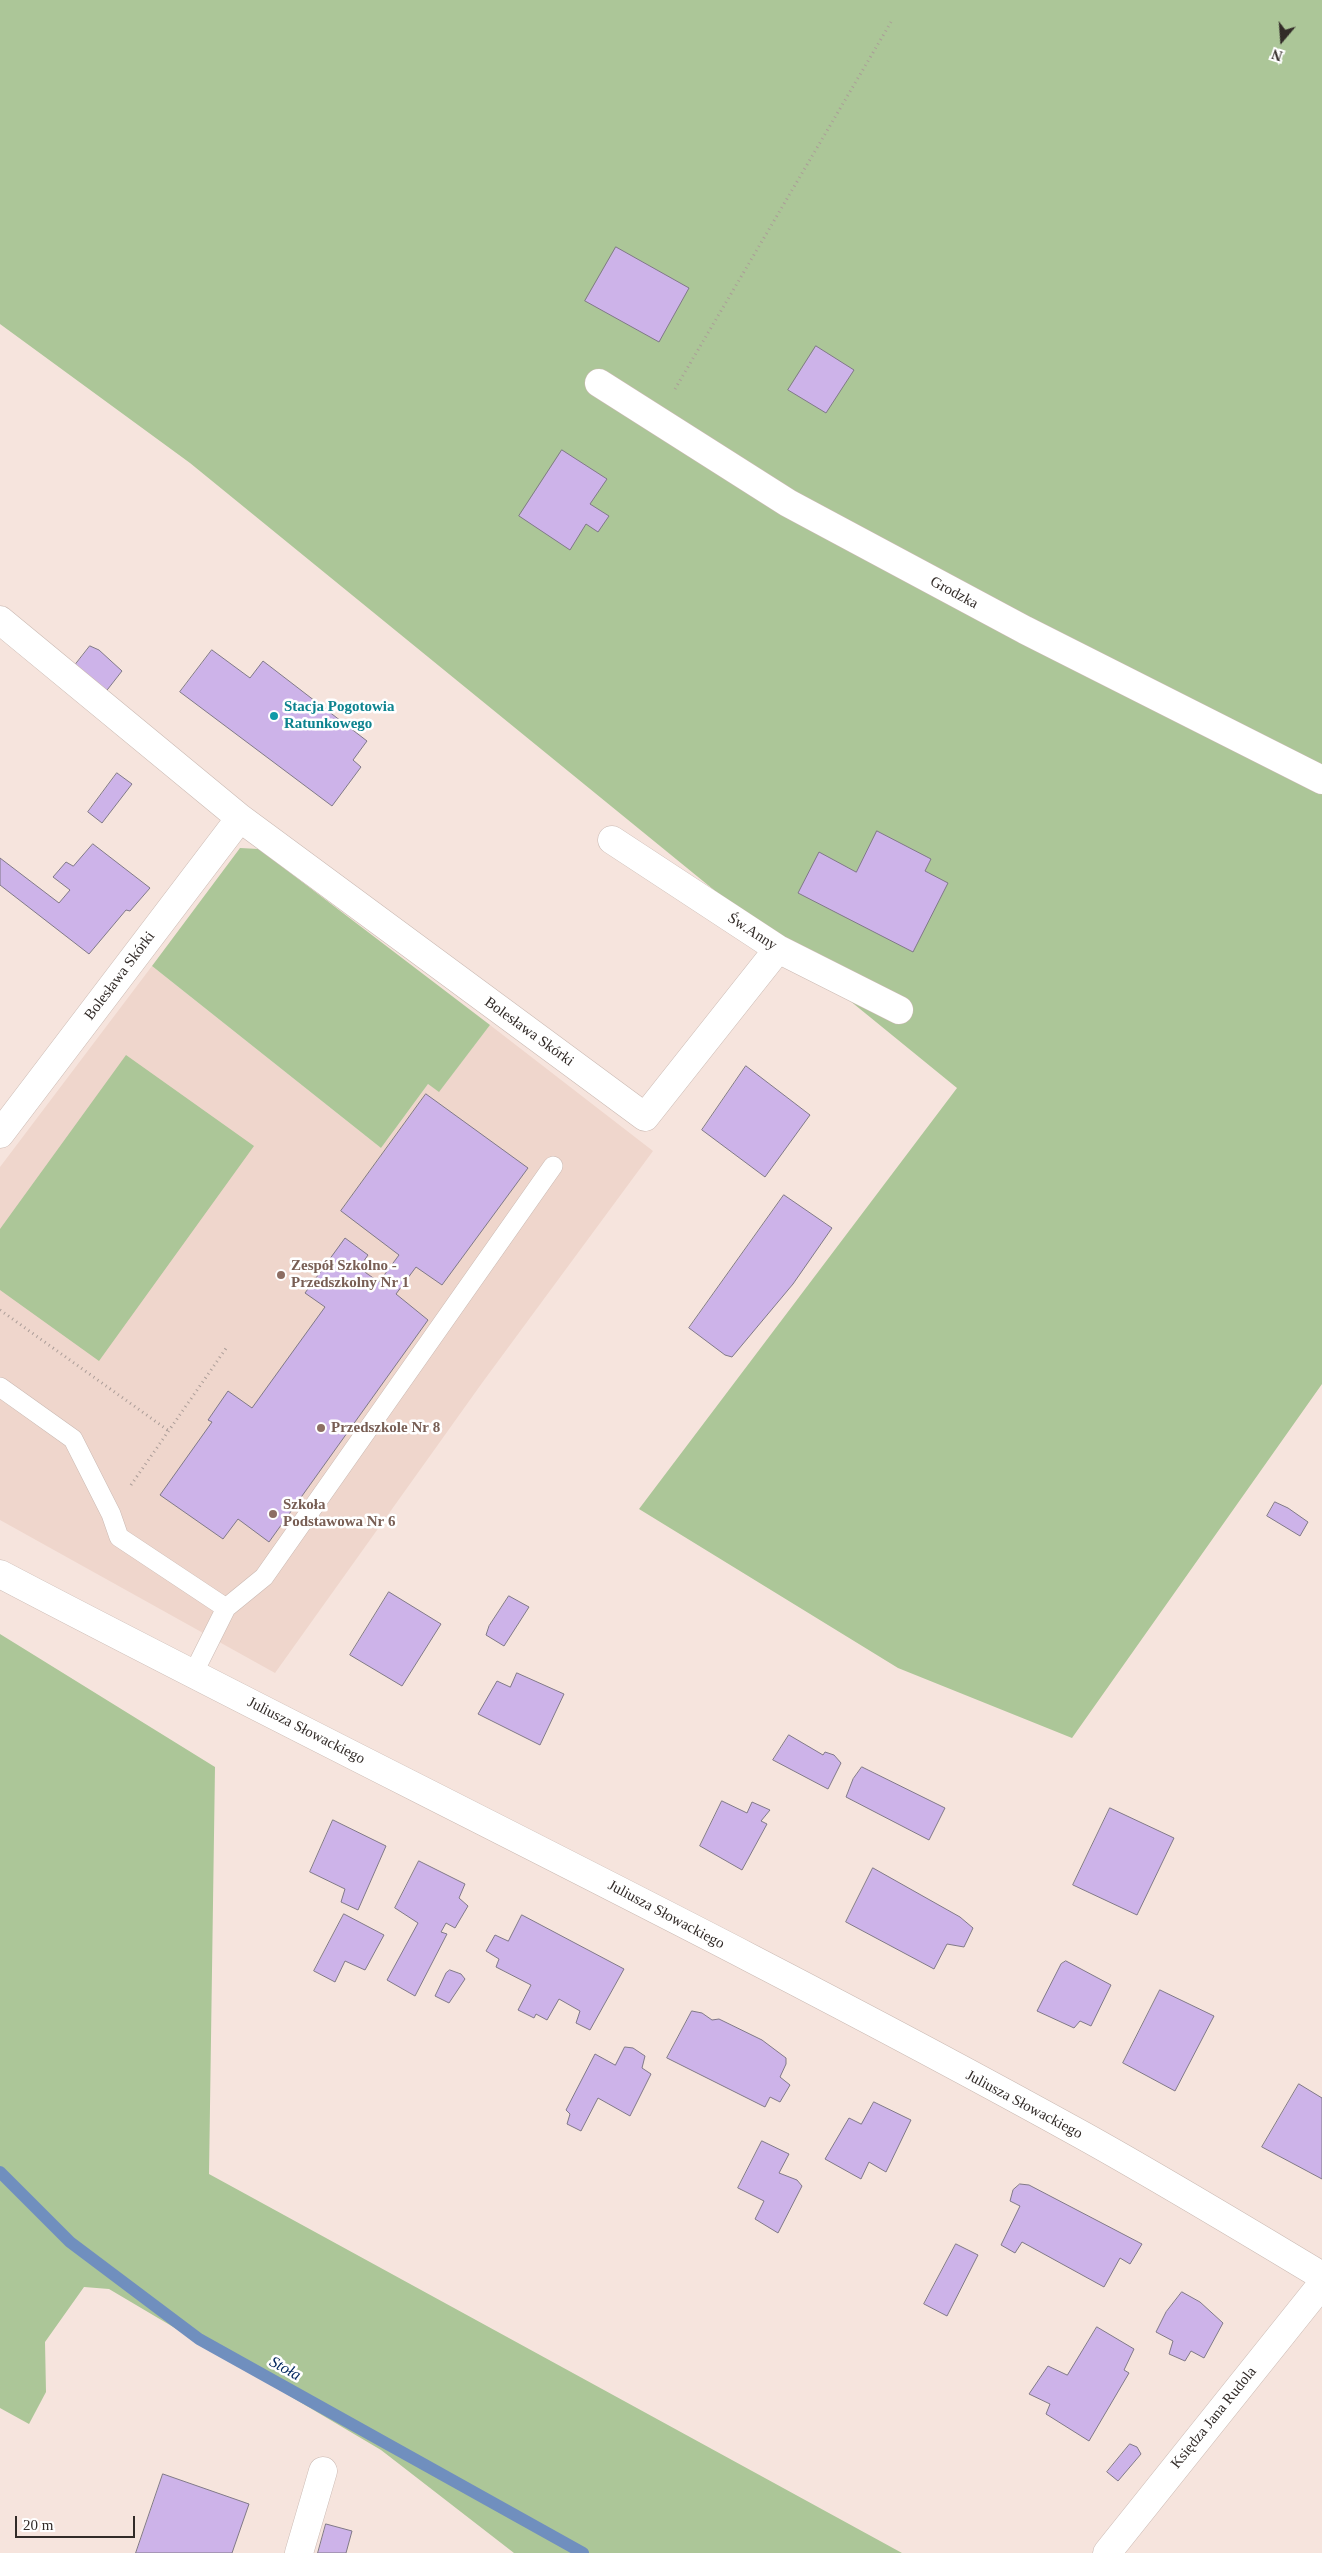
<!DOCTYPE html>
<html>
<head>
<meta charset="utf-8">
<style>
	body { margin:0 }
	#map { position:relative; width:1322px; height:2553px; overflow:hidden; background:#f6e4dd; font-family:"Times New Roman",serif }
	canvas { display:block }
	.north { position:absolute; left:1257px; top:15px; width:50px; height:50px; -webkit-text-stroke:4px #fff; paint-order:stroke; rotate:198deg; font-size:14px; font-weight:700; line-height:20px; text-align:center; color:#322b28 }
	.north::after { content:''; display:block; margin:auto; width:18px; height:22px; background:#322b28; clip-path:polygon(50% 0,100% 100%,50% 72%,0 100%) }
	.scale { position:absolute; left:15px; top:2516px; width:120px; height:22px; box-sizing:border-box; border:2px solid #322b28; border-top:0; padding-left:6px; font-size:15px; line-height:18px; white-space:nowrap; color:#322b28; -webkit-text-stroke:4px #fff; paint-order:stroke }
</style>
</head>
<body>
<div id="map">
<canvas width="1322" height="2553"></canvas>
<div class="north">N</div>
<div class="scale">20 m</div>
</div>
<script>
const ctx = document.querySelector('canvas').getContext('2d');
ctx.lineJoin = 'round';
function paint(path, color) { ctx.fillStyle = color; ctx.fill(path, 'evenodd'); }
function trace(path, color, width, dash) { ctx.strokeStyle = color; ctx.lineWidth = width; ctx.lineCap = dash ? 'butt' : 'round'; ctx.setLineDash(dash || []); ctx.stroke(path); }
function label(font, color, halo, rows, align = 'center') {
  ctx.font = font + ' "Times New Roman",serif'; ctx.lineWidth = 5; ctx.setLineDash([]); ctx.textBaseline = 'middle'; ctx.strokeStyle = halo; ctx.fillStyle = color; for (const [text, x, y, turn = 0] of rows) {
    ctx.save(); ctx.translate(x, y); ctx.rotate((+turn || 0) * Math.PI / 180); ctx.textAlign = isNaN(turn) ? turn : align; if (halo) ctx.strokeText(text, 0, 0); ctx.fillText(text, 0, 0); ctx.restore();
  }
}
paint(new Path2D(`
	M152 966 381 1148 428 1084 439 1091 490 1025 653 1151 482 1383 275 1673 0 1520V1167Z`), '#efd6cc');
paint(new Path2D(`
	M0 0H1322V1384L1072 1738 898 1668 639 1509 957 1088 190 463 0 324Z
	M240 848 259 849 490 1025 439 1092 428 1084 381 1148 152 966Z
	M126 1055 254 1146 99 1361 0 1290V1229Z
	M0 1634 215 1767 209 2174 902 2553H514L381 2450 109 2289 84 2287 45 2342 46 2392 29 2424 0 2408Z`), '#acc698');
trace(new Path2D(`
	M0 2172 70 2242 199 2339 583 2553`), '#708fbe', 12);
const building = new Path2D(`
	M616 247 689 288 659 342 585 301Z
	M816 346 854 370 826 413 788 390Z
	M562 450 607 479 590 504 609 516 598 532 586 524 570 550 519 516Z
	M90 646 99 650 122 671 104 694 72 669Z
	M212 650 250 678 263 661 367 741 353 760 361 767 332 806 180 692Z
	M117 773 132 784 102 823 88 812Z
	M877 831 931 859 925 871 948 883 913 952 798 893 819 852 856 872Z
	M93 844 150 888 130 911 126 910 89 954 0 885V858L59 903 70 890 53 877 66 862 73 866Z
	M746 1066 810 1115 765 1177 702 1130Z
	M426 1094 528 1168 442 1285 416 1267 396 1294 428 1320 269 1542 238 1519 223 1539 160 1495 212 1422 208 1420 228 1391 252 1408 325 1307 305 1293 345 1238 368 1255 359 1268 379 1282 399 1255 341 1211Z
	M784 1195 832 1228 793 1284 732 1357 725 1355 689 1328Z
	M1275 1502 1288 1508 1308 1522 1300 1536 1267 1516Z
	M389 1592 441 1624 402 1686 350 1655Z
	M509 1596 529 1607 504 1646 486 1635 489 1626Z
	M517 1673 564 1694 540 1745 478 1714 497 1681 510 1687Z
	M789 1735 823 1755 825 1752 834 1755 841 1763 828 1789 773 1760Z
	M862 1767 945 1808 929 1840 846 1797 853 1779Z
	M722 1801 747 1813 752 1802 770 1810 761 1821 767 1824 742 1870 700 1846Z
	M1110 1808 1174 1838 1137 1915 1073 1885Z
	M333 1820 386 1846 358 1910 341 1902 345 1889 310 1872Z
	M419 1861 465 1884 459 1898 468 1906 455 1928 446 1923 441 1932 447 1934 415 1996 387 1980 418 1923 395 1908Z
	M873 1868 960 1917 973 1928 964 1947 947 1944 934 1969 846 1922Z
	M344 1914 384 1935 365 1970 345 1961 335 1982 314 1971Z
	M522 1915 624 1969 590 2030 576 2023 580 2011 559 1999 547 2020 536 2014 534 2018 518 2010 531 1985 496 1967 499 1959 486 1951 495 1935 508 1941Z
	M1066 1961 1111 1985 1091 2026 1080 2021 1074 2028 1037 2011 1061 1964Z
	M450 1970 461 1974 465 1979 449 2003 435 1996 446 1973Z
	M1160 1990 1214 2016 1175 2091 1123 2063Z
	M692 2011 702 2013 712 2020 719 2019 762 2040 786 2058V2064L780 2077 790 2085 780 2102 770 2097 765 2107 667 2058Z
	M625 2047 633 2048 645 2056 642 2068 651 2074 630 2116 598 2098 581 2131 567 2124 570 2114 566 2110 595 2054 615 2065Z
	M1299 2084 1322 2098V2179L1262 2147Z
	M874 2102 911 2120 886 2172 869 2162 861 2179 825 2159 849 2118 861 2124Z
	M762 2141 789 2154 779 2173 797 2180 802 2186 778 2233 755 2219 764 2201 738 2188Z
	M1020 2184 1029 2185 1142 2244 1130 2264 1120 2258 1104 2287 1022 2242 1015 2253 1001 2245 1020 2206 1010 2201 1013 2190Z
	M956 2244 978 2255 947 2316 924 2304Z
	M1182 2292 1200 2302 1223 2323 1204 2358 1191 2351 1185 2361 1169 2354 1173 2341 1156 2332 1166 2312Z
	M1097 2327 1134 2349 1124 2370 1129 2373 1089 2441 1046 2414 1050 2404 1029 2394 1048 2366 1067 2375Z
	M1130 2444 1137 2447 1141 2454 1118 2481 1107 2472Z
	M163 2474 249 2504 232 2553H136Z
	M326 2524 352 2531 346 2553H318Z`);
paint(building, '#cdb3e9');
trace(building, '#807987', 1);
const service = new Path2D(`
	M0 1387 73 1439 111 1514 119 1537 226 1608 193 1674
	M226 1608 264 1577 553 1166`);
const minor = new Path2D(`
	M599 383 788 503 1025 630 1322 780
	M0 620 240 818 645 1117 778 949
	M612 840 778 949 899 1010
	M0 1134 240 818
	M0 1574C360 1763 726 1938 1082 2135 1163 2180 1242 2228 1322 2276
	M299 2553 323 2471
	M1107 2553 1322 2284`);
trace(service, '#cab9b2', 20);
trace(minor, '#cab9b2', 29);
trace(new Path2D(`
	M675 389 891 22
	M0 1310 169 1431
	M131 1485 227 1347`), '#ab9d98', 3, [1, 4]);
trace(service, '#fff', 19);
trace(minor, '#fff', 28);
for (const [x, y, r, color] of [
	[274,716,5,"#0f9aa8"],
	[281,1275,5,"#8d6e63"],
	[321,1428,5,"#8d6e63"],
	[273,1514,5,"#8d6e63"]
]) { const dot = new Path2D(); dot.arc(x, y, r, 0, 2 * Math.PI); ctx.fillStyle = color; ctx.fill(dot); trace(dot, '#fff', 2); }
label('15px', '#322b28', '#fff', [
	["Grodzka",954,593,28],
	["Św.Anny",752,932,33],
	["Bolesława Skórki",120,976,-53],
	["Bolesława Skórki",529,1032,36],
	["Juliusza Słowackiego",306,1731,27],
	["Juliusza Słowackiego",666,1915,28],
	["Juliusza Słowackiego",1024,2105,28],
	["Księdza Jana Rudola",1214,2418,-51]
]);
label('bold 15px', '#0d838f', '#fff', [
	["Stacja Pogotowia",284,707],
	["Ratunkowego",284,724]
], 'left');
label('bold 15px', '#785e54', '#fff', [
	["Zespół Szkolno -",291,1266],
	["Przedszkolny Nr 1",291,1283],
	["Przedszkole Nr 8",331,1428],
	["Szkoła",283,1505],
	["Podstawowa Nr 6",283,1522]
], 'left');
label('italic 16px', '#00255d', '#fff', [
	["Stoła",285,2369,29]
]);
</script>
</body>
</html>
